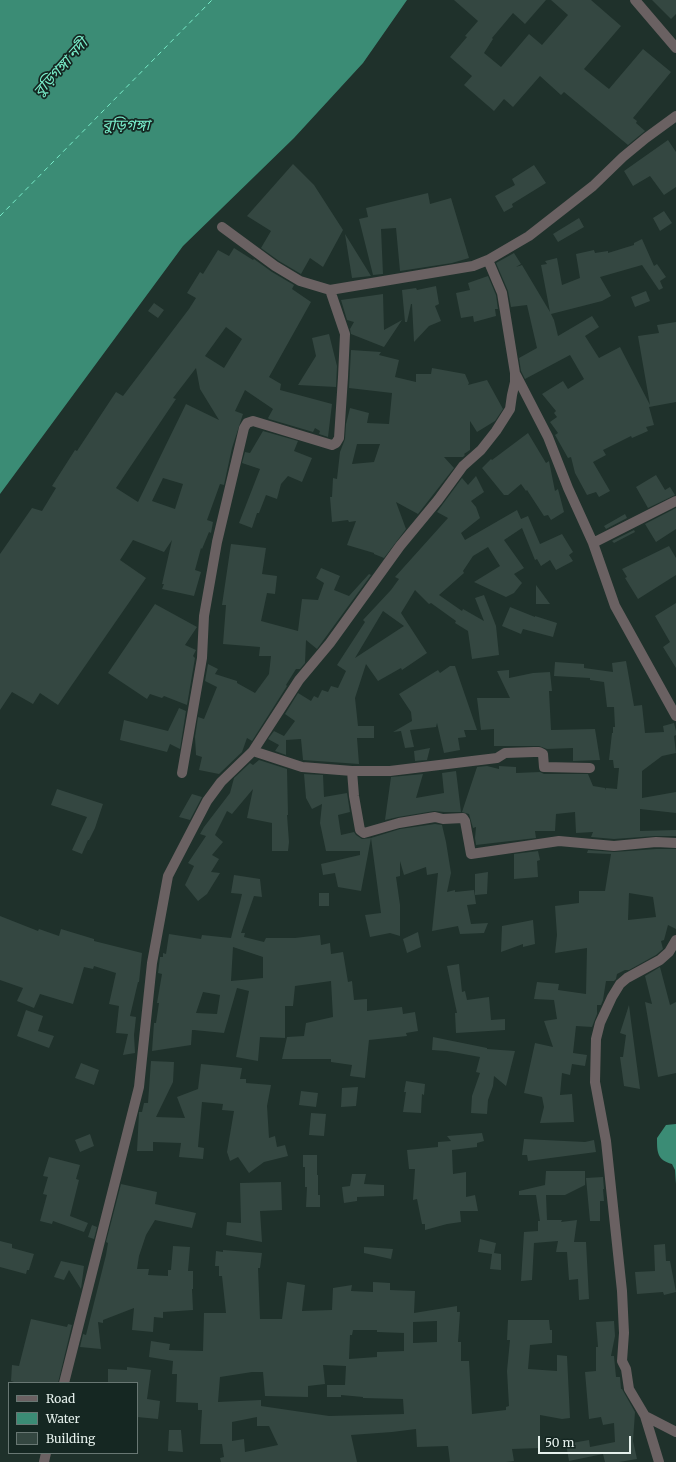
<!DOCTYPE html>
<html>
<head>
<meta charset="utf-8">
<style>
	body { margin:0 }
	#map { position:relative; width:676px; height:1462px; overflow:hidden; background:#1f312b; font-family:Merriweather,serif }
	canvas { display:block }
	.legend { position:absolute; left:8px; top:1382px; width:130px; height:72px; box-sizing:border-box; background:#152722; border:1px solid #687773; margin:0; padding:5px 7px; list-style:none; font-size:12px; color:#e5f0ec }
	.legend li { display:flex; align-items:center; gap:8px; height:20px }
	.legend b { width:20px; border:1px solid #687773 }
	.scale { position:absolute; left:538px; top:1436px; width:93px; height:18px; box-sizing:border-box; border:2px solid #e5f0ec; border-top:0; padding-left:5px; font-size:12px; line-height:14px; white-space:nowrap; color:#e5f0ec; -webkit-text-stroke:3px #152722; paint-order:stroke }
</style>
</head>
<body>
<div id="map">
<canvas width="676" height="1462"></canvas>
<ul class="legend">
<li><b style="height:5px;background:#6a6162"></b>Road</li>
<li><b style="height:11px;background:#3b8c75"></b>Water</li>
<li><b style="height:11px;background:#344741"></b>Building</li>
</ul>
<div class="scale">50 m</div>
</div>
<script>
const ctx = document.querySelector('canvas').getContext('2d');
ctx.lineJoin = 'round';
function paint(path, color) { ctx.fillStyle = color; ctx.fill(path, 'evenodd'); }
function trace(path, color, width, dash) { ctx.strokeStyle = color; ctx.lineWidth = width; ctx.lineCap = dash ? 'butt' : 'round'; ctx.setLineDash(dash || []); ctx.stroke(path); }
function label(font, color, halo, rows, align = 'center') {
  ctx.font = font + ' Merriweather,"Noto Sans Bengali",serif'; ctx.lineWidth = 3.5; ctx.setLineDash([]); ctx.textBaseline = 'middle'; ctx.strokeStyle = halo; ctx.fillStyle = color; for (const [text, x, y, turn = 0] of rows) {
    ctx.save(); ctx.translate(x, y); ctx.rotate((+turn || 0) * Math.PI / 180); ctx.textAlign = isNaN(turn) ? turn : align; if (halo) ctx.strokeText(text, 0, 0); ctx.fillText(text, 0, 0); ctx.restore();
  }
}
paint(new Path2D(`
	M0 0H407L363 63 294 138 183 246 0 494Z
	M676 1124V1184L675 1170 672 1164C657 1160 657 1152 657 1138L666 1125Z`), '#3b8c75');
trace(new Path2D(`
	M0 216 212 0`), '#78ecc9', 1, [5, 4]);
paint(new Path2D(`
	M454 0H546L525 24 513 13 492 38 493 39 484 53 501 67 529 34 542 45 568 15 551 0H591L621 26 584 69 609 89 643 49 671 72 633 118 637 121 636 123 645 131 628 145 564 92 561 95 540 76 513 107 504 99 494 111 464 85 472 76 450 57 467 37 465 36 478 21Z
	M652 0H676V14L671 19Z
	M668 140 676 152V187L664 195 650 176 633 186 624 171Z
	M293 164 314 185 343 230 323 267 310 258 301 274 279 261 261 248 271 231 247 216Z
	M534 165 546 183 512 204 513 207 504 212 495 196 515 185 512 179Z
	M428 193 430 204 451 198 469 258 452 263 400 271 396 228 381 229 383 274 373 275 359 219 368 217 366 208Z
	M664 211 672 223 660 231 653 218Z
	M579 218 584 227 558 242 553 234Z
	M345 234 371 276 352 278Z
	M642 239 654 266 657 264 666 277 660 281 663 288 659 290 642 265 600 277 611 296 602 301 551 314 554 320 558 336 592 316 599 327 585 336 599 358 620 347 650 405 638 336 659 333 657 325 676 322V402L649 407 654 425 646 427 648 431 632 438 631 436 603 450 606 455 593 462 610 491 599 497 596 492 587 495 575 473 571 457 568 458 555 435 558 433 550 422 557 417 554 413 556 411 542 394 563 381 568 389 584 379 570 355 525 379 521 371 519 358 537 348 527 305 511 307 508 291 496 263 514 253 521 264 516 267 522 265 550 312 541 265 547 264 545 261 557 258 562 285 580 278 576 254 594 250 595 253 608 251V253L634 245V243Z
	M234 248 253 260 254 259 272 272 294 285 292 289 311 302 269 377 281 384 280 390 332 404 328 437 319 434 320 431 315 428 313 432 269 419 268 418 273 409 245 390 235 411 243 414 232 448 224 485 220 484 207 520 213 522 211 533 209 532 202 549 201 548 195 570 201 572 194 596 162 589 164 584H162L172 540 164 552 133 540 120 560 146 578 58 705 40 693 33 704 12 692 0 710V554L32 508 42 511 56 488 52 486 75 450 77 451 116 392 123 396 189 309 196 298 187 293 200 272 203 274 218 250 229 256ZM226 327 242 339 224 368 205 356ZM196 368 200 389 219 420 186 404 138 502 116 488 176 399 173 398ZM163 478 183 484 175 509 152 501Z
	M488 276 496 295 498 309H495L496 316 474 322 473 316 461 318 456 293 470 290 468 283Z
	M436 286 439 304 435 306 441 321 429 326 414 342 412 304H411L407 322H405L402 290 416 288 417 290Z
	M646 291 650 301 635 307 631 297Z
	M383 294 384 330 402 320 384 347 351 334 350 329 354 322 347 320 341 300Z
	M154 303 164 310 158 318 148 311Z
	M329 334 337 366 336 387 298 385 316 356 312 338Z
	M351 350 381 352 379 355 399 360 395 377 416 382V374H431L432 368 465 374 469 383 468 385 487 380 503 409 495 421 477 432 470 421V450L464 454 465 455 463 457H444L454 468 418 514 396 502 406 529 384 558 374 554V553L347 545 356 521 349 522 348 520 332 522 330 497H332L333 478 337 479 340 452 345 439 346 424 350 408 369 413 367 423 389 424 392 393 349 388ZM357 444H380L374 462 352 464Z
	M263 431 298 441 294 451 312 458 302 482 288 476 281 484 277 499 266 495 259 513H257L252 528 239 523 260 469 242 463 245 452 250 453Z
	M528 433 546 463 549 461 555 491 558 489 564 512 551 520 548 515 544 516 527 490 526 491 521 484 508 495H504L482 468 491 459 492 460Z
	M656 475 665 490 670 487 675 495 648 508 636 487Z
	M476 476 484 492 471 501 476 507 480 518 461 533 465 540 517 510 521 519 528 516 540 544 562 534 573 552 569 555 573 561 556 570 550 560 541 566 537 559 535 560 522 528 504 540 524 568 514 574 522 583 514 593 506 597 474 582 500 566 488 547 473 556 463 571 464 573 439 595 462 611 463 609 484 621 475 598 484 595 496 626 499 655 472 659 468 631 455 623 456 621 431 603 429 604 415 590 401 613 427 653 402 670 401 668 378 681 366 664 355 698 358 726H374V738H357L359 764 303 760 301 739 286 740V755L275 751 279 745 268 739 274 731 284 736 295 721 285 714 298 693 311 701 314 696 318 698 322 690 328 692 331 686 338 688 346 671 337 665 365 622 363 620 391 590 399 579 395 577 448 518 437 512 462 478 468 485ZM383 611 404 626 355 658Z
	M676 508V529L656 542 645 524Z
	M625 514 627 518 606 529 604 526Z
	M634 530 635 532 614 543 612 541Z
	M231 544 266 548 262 574 277 576 275 594 267 593 261 621 298 631 302 599 318 600 324 583 316 578 321 568 340 576 334 590 349 596 369 574 371 575 317 649 306 640 305 663 300 669H296L286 685 287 686 252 741 247 738 242 752 219 774 199 770 202 757 196 755 195 737 198 717 204 719 217 687 205 681 208 664 218 669 215 674 237 681V683L255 693 269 674 271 656H259L260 647 223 644 226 605H222Z
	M669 546 676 558V575L638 599 625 578 627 577 622 569Z
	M536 585 550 604H536Z
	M676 603V668L663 647 670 642 655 616Z
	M155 604 197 627 185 645 196 650 193 656 195 658 187 705 164 696 162 698 150 694 147 699 108 673Z
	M510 607 535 617V616L557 623 553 637 523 629 521 634 502 626Z
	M626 661 634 706 642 705 645 733 664 732 663 726 674 723 676 731V735L674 736 676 753 662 756 642 771V798L676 792V813L640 809V831L676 830V836H655L614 839 591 837 593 832 576 833 575 812 556 814 555 831H535L536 838 476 845 475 838 476 827 473 828 469 814 462 812 477 767 487 766 499 769V766L516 767V773L540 772 544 774H588L593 786 605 788 606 790V788L617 789 619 768H614L613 760H609L612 733H613V727H615L614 707H607L604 682 590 680V678L554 676 555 662 584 664V668L613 672 612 663Z
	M450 666H455L477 730H464L466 737 458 738 460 750 444 753 437 723 436 727 410 730 414 747 405 748 401 731 393 732 412 721 411 712 399 694 438 670 440 673Z
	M509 670V678L533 673 550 672 552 691H549L551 730 595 729 600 760 573 761V748L547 749 539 746H494V729L481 730 477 698H510L497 671Z
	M179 708 186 711 180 749 170 744 167 752 120 740 124 720 168 731Z
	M430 748 427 760 415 761 414 751Z
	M259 760 287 769 288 815H287L289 842 288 851H272V823L247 818 253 789 232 814 227 811 215 835 223 842 212 855 219 859 211 872 220 873 207 894 198 901 185 885 194 866 188 863 206 836 200 834 204 827 230 793 234 778 250 763 253 765Z
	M456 771 461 812H444L434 811 398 817 385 820 391 777 423 774 416 798 444 793 442 773Z
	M304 774 323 775 324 797 347 793 350 812 338 815 341 835 354 832 356 835 362 839 371 838 361 891 338 887 335 873 323 875 321 864 360 855V851H326L320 823 322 804 312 809 306 798Z
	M57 789 103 804 95 828 89 840H88L82 854 72 850 87 817 51 805Z
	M192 794 202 797 190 820 179 817Z
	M435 824 442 825 446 842 451 873 447 892 455 890V892L474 890 476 904 467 905 471 924 488 923 484 933 460 934 458 926 432 931 438 873 427 875 426 867 404 875 400 861V876L396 877 400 905V936L390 933 370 937 365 915 381 913 371 838 400 829Z
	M656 849H676V929L668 925 664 940 661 941 663 949 656 955 629 970H625L617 974 616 979 614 981H606L603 1000 601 1005H597V1014L592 1027 576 1026 573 1053 587 1055 585 1066 572 1064 570 1075 562 1073 560 1095 572 1094 574 1122 540 1123 544 1107 542 1097 524 1093 535 1043 553 1047 544 1021 557 1019 554 1000 534 999 537 982 559 984 558 990 586 994 587 948 555 953 557 935 555 906 579 903V891H605L611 854 587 853 588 850 614 852ZM629 893 653 897 656 917 628 920Z
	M538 851 540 860 537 861 538 877 514 879V854Z
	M488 872 487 894 475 895V874Z
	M234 875 260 879 262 897 254 896 241 933H245L244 937 264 942 266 938H295L320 935 321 945 330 943 331 954 343 952 348 982 352 981 354 1000 367 999V1011L402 1007 403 1014 415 1012 418 1031 406 1033 407 1036 369 1040 365 1078 350 1076 352 1065 331 1062V1059H282L287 1037 304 1036 306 1023 333 1017 331 981 295 986 293 1006H285V1038L260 1037 258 1061 236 1057 249 991 237 988 224 1033 194 1030H192L191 1045 152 1051 154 1023H156L159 1003H157L162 974 158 973 160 957H163V953L166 954 169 934 201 939 202 935 231 938 242 894 231 893ZM233 947 263 957V978L231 981ZM203 992 220 995 217 1014 196 1013Z
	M319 893H329V906H319Z
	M0 916 38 931 39 929 59 936 61 929 94 939V941L142 953 139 982H138L130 1016 136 1017 134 1035 135 1053 123 1055 128 1034 116 1033 119 1006 109 1004 116 973 94 966 93 969 84 967 73 1004 40 994 34 1008 17 1001 23 988 0 980Z
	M533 920 535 944 523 947V944L501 952 502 926Z
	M418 932 421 947 407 953 403 939Z
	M459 964 462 992 465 991 467 1000 489 997 491 1020 505 1019V1030L456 1033 455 1013H457L447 966Z
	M660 967 670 1005 676 1002V1073L658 1077 645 1002 652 1004 645 976Z
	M629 1005 631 1021 640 1089 624 1086 620 1057H623L626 1035 620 1033Z
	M26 1010 43 1016 38 1031 54 1036 49 1048 17 1036Z
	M433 1037 487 1048V1049L515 1051 506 1086 494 1076 493 1086 488 1100 487 1114 471 1113 472 1096 480 1073 476 1072 480 1057 447 1051 432 1050Z
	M151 1061 174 1062 173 1082 156 1117 185 1118 177 1097 198 1089 201 1064 242 1068 240 1079H246V1083L271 1085 267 1106 269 1138 275 1136 277 1147 285 1145 288 1156 264 1162 249 1173 238 1157 230 1161 227 1152 234 1111 222 1110 223 1104 202 1102 198 1147 204 1148 203 1159 179 1157 181 1143 153 1142V1151H137L139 1113V1112H142L144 1103H148Z
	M81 1063 99 1070 94 1085 75 1078Z
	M406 1081 425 1084 424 1095 422 1094 421 1113 403 1112 406 1092H404Z
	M358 1087 356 1106 341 1107 342 1088Z
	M301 1091 318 1093 316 1107 299 1105Z
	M311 1113 326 1114 324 1136 309 1135Z
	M482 1133 484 1141 477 1143V1147L452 1150 453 1174 466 1172V1197L475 1195 478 1211H460L461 1222 447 1224 425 1230V1224H422L417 1199 413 1200 415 1169H409L407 1150 438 1147V1142L451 1141 447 1136Z
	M90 1134 94 1146 80 1152 75 1140Z
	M524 1139 585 1142 594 1140 596 1152 528 1161 527 1155H522Z
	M303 1155H317V1175H318V1195H320V1207H306L307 1187H305V1167H303Z
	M49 1157 80 1165 76 1179 79 1180 70 1216 88 1223 84 1232 53 1221 52 1224 40 1221 47 1195 43 1194 48 1177 43 1176Z
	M546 1171H585V1185L565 1195H546L547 1220H562L561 1222 577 1220 574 1242H586L589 1299 579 1300 578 1279 569 1280 567 1252H556L558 1241 534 1243 532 1280 521 1281 524 1232 538 1231V1221H540L536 1195H519V1191L545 1185Z
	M352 1174H366L364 1184 384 1185V1196L357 1197V1201L344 1203 342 1187 350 1186Z
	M603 1177 604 1189H603L604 1201H600V1221H590L586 1178Z
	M281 1182 282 1210 260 1211 262 1242 226 1235 227 1222 241 1223 240 1183Z
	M121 1184 157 1192 155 1204 196 1213 192 1228 155 1220 146 1235 139 1256 137 1269H149L148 1275 168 1276V1270H171L173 1246 190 1247 188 1271H193V1289H192L193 1310 163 1312V1318L154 1317 153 1332 132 1330 134 1308 103 1320V1323L98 1322 101 1349 80 1347 83 1334 86 1335 106 1255 108 1243 106 1242Z
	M92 1225 97 1227 94 1239 88 1237Z
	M480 1239 496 1243 494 1253 501 1254V1270L490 1269 492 1254 478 1252Z
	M0 1241 12 1244V1248L34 1254 29 1270H27L26 1274 0 1267Z
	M665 1244 666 1261H670L676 1292 664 1295 663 1292 637 1294 635 1272 655 1271 654 1245Z
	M364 1247 393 1249 391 1259 364 1253Z
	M223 1250 262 1253 260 1268H258L260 1319H282L287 1282 305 1285 302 1311 332 1310 333 1288 352 1285 351 1291 373 1292V1282L390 1283V1290L415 1291 414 1313 457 1306V1312H460L458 1342H461V1361H469L472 1414 506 1410V1407L509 1406 507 1371 510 1340H507L508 1320H549L550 1330H552V1343L530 1345 528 1369 557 1371V1355L567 1356 570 1418 562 1419 540 1415V1448L512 1449 514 1461 506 1462H450L448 1446 417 1447 416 1429 392 1432 351 1435 357 1462H221L220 1458 224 1457 222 1444H200L202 1410H198V1403L176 1402 177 1374H172L173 1361 149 1357 151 1341 170 1344 169 1350 203 1351 204 1313H226L222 1276H219V1266H215L216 1251 223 1252ZM437 1321V1342L413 1343V1322ZM353 1330H377V1332L404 1333V1351L377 1352V1357L349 1359 350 1335H352ZM323 1365 346 1366 345 1385H327V1397H341V1395L363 1397V1398L403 1399 404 1414 329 1416 261 1406V1400L218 1402 220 1377 252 1372H263L265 1396 308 1397V1386L325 1384ZM257 1417V1426H269L278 1445 245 1452 244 1439 232 1441V1422Z
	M61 1261 84 1266 81 1289 69 1270 64 1280 54 1277Z
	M31 1319 67 1327 68 1324 72 1325 58 1383H17L11 1381 12 1365 19 1366Z
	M614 1321 615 1336 611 1356H614L616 1377H620L621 1389H622L635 1412 633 1441 637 1459 619 1462H605L603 1454 569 1461 566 1444 589 1440 590 1447 615 1442 614 1423 603 1425 601 1417 589 1419 585 1372 596 1371V1347H598L596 1322Z
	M127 1367 151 1370 147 1399 160 1401 158 1419 137 1417V1383H108V1369L127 1370Z
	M169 1430H181L183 1452 168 1451Z`), '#344741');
trace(new Path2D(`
	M635 0 676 48
	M222 227 275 266 300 281 330 290 473 266 488 260
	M516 375 548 437 568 488 593 543 615 606 676 716
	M593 543 676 501
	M253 751 302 767 352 771H390L497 758 505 753 534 752H539L543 754 544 767 590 768
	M352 771 354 796 360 830 364 833 399 823 435 817 443 819 463 818 465 821 471 854 559 841 614 846 656 842 676 843
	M182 773 202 658 204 616 217 542 244 428 247 423 253 421 332 445 336 443 339 438 343 377 345 334 330 290
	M676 940 669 952 660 960 627 978 620 984 612 997 600 1023 596 1039 595 1082 606 1141 622 1291 624 1333 622 1361 626 1369 629 1389 645 1416 676 1432
	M64 1383 139 1087 152 963 168 876 207 801 221 782 253 751 299 680 330 643 400 546 438 500 463 466 481 450 496 431 510 409 512 395 515 382V373L502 293 488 260 529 236 593 186 623 157 646 138 676 116
	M645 1416 659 1462
	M44 1462 46 1453`), '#6a6162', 10);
label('italic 15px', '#78ecc9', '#152722', [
	["বুড়িগঙ্গা নদী",61,68,-48],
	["বুড়িগঙ্গা",126,126]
]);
</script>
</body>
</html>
